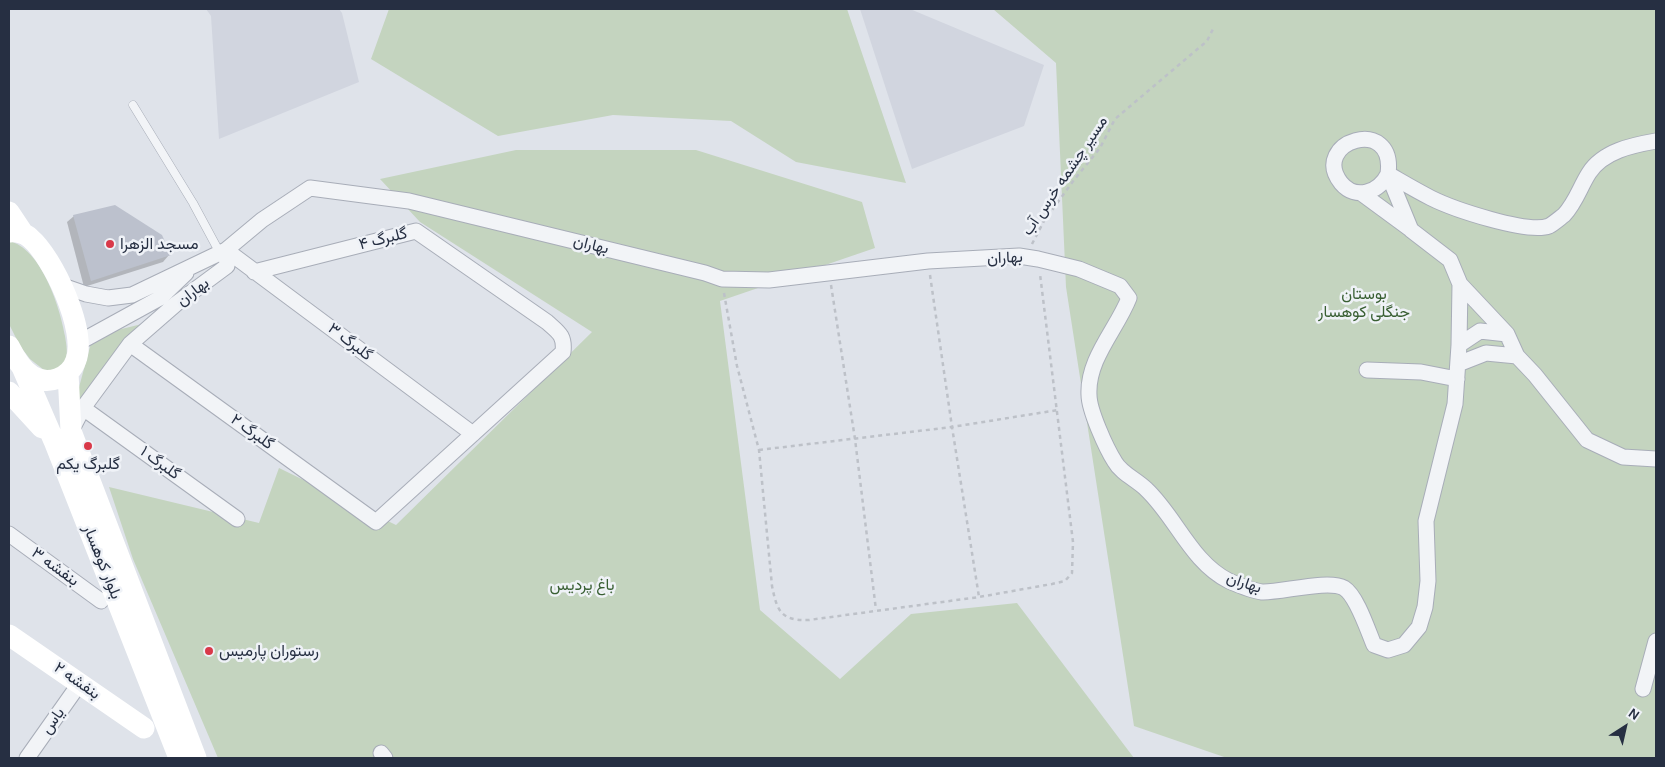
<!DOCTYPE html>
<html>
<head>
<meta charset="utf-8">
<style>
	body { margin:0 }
	#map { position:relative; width:1665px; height:767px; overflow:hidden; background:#dfe3ea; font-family:Karla,sans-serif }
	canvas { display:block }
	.frame { position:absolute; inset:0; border:10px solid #262f42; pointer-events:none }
	.north { position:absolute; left:1600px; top:702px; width:50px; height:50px; -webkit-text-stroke:4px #eff2f7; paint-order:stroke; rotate:35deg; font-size:14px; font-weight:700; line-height:20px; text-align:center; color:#262f42 }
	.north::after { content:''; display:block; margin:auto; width:18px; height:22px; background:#262f42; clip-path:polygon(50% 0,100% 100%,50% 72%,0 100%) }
</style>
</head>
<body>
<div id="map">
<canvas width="1665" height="767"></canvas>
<div class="frame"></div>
<div class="north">N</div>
</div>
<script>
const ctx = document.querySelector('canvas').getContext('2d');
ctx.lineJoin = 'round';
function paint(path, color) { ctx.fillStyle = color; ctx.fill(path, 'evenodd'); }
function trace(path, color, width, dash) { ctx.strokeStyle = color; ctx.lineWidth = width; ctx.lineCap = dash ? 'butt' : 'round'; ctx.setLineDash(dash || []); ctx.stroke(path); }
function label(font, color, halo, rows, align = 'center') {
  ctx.font = font + ' Karla,Vazirmatn,sans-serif'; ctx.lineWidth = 5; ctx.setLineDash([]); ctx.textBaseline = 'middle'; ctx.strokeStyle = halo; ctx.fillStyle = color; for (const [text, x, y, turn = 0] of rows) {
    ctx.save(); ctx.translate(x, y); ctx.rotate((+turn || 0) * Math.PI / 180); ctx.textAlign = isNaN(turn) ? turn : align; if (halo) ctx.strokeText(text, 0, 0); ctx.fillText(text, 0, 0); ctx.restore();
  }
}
paint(new Path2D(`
	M206 9H339L342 13 359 82 219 139 211 16Z
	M860 9H910L1044 65 1024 126 912 169Z`), '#d1d5df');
paint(new Path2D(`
	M389 9H847L906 183 796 162 731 121 613 115 498 136 371 59Z
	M993 9H1656V758H1227L1134 726 1066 287 1056 63Z
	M516 150H696L862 202 875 248 720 301 760 610 840 679 911 614 1017 603 1134 758H218L133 559 109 487 259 523 279 468 396 525 592 332 420 222 380 179Z
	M9 241C41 248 60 307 65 336 66 343 69 356 64 362 62 366 56 369 52 372L44 370 30 359 20 346 9 324Z
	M142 324 116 352 74 414 75 402 91 343 105 333Z`), '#c4d4bf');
paint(new Path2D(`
	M74 216 169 255 163 262 84 287 67 222Z`), '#0003');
paint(new Path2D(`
	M115 205 162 235 171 255 91 281 73 215Z`), '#bcc1cd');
const lane = new Path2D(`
	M133 105 193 203 221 255`);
const street = new Path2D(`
	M1388 174C1379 192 1356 201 1341 183 1309 142 1396 114 1388 174L1411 230 1450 260 1460 284 1507 334 1517 356 1535 375 1587 440 1623 457 1656 459
	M1388 174C1402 182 1417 191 1431 198 1453 209 1527 234 1549 226 1553 224 1560 218 1564 215 1576 202 1580 187 1589 173 1603 151 1633 145 1656 141
	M1361 193 1410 229
	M63 286 86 294 108 298 132 295 226 250 473 434
	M78 343 160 298 186 273
	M130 344 376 522 563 352C565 335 558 332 547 322L416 231 254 272
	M1459 345 1460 284
	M1458 364 1486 353 1517 356
	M1367 370 1421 372 1457 379
	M83 408 237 519
	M71 431 83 408 130 344 177 303 227 266 226 250 262 220 310 188 409 201 705 273 722 279 769 280 928 261 1019 256 1038 259 1079 269 1120 286 1129 298C1117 329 1087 359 1089 395 1089 410 1106 448 1115 462 1121 473 1137 480 1146 489 1176 517 1191 562 1229 581 1236 584 1254 591 1262 592 1280 593 1328 579 1344 588 1357 596 1368 631 1374 645L1388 650 1404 645 1419 627 1425 607 1428 581 1426 521 1455 404 1459 345 1480 331 1507 334
	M9 534 101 601
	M1643 689 1656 641
	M381 753 385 758
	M27 758 80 683`);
trace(lane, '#a8adb8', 9);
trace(street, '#a8adb8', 17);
trace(new Path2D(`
	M1032 244 1044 221 1074 180 1100 148 1115 119 1207 41 1213 29
	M930 275 952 427 979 597
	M831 285 855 439 876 610
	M724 293 737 366 759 450 772 586C777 611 781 621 809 620L979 597 1052 584 1065 581 1072 573 1073 542 1040 274
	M759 450 952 427 1058 410`), '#bdc1c8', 2.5, [4, 4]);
trace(lane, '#f2f4f7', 8);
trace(street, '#f2f4f7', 15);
trace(new Path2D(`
	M9 212 23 233
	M9 232C16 231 25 233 30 238 53 257 87 331 76 360 70 378 48 386 32 376 22 370 14 356 9 346
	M22 367 54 441 179 758
	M68 373 71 431 196 758
	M9 392 42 428
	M9 635 144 728`), '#fff', 21);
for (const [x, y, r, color] of [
	[110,244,5,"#d93949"],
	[88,446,5,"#d93949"],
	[209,651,5,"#d93949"]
]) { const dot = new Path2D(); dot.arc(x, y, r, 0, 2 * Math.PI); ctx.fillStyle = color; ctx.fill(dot); trace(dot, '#eff2f7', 2); }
label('16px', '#262f42', '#eff2f7', [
	["مسیر چشمه خرس آب",1065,176,-56],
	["گلبرگ ۴",383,239,-14],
	["بهاران",591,245,14],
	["بهاران",1005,258,-2],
	["بهاران",193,292,-37],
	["گلبرگ ۳",350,342,37],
	["گلبرگ ۲",252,432,36],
	["گلبرگ ۱",160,463,36],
	["بلوار کوهسار",102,562,68],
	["بنفشه ۳",55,567,36],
	["بهاران",1244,583,19],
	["بنفشه ۲",77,681,35],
	["یاس",53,721,-54]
]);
label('16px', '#262f42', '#eff2f7', [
	["مسجد الزهرا",120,244],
	["گلبرگ یکم",88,464,"center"],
	["رستوران پارمیس",219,651]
], 'left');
label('16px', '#395f33', '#eff2f7', [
	["بوستان",1364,294],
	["جنگلی کوهسار",1364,312],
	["باغ پردیس",582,585]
]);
</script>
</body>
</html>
